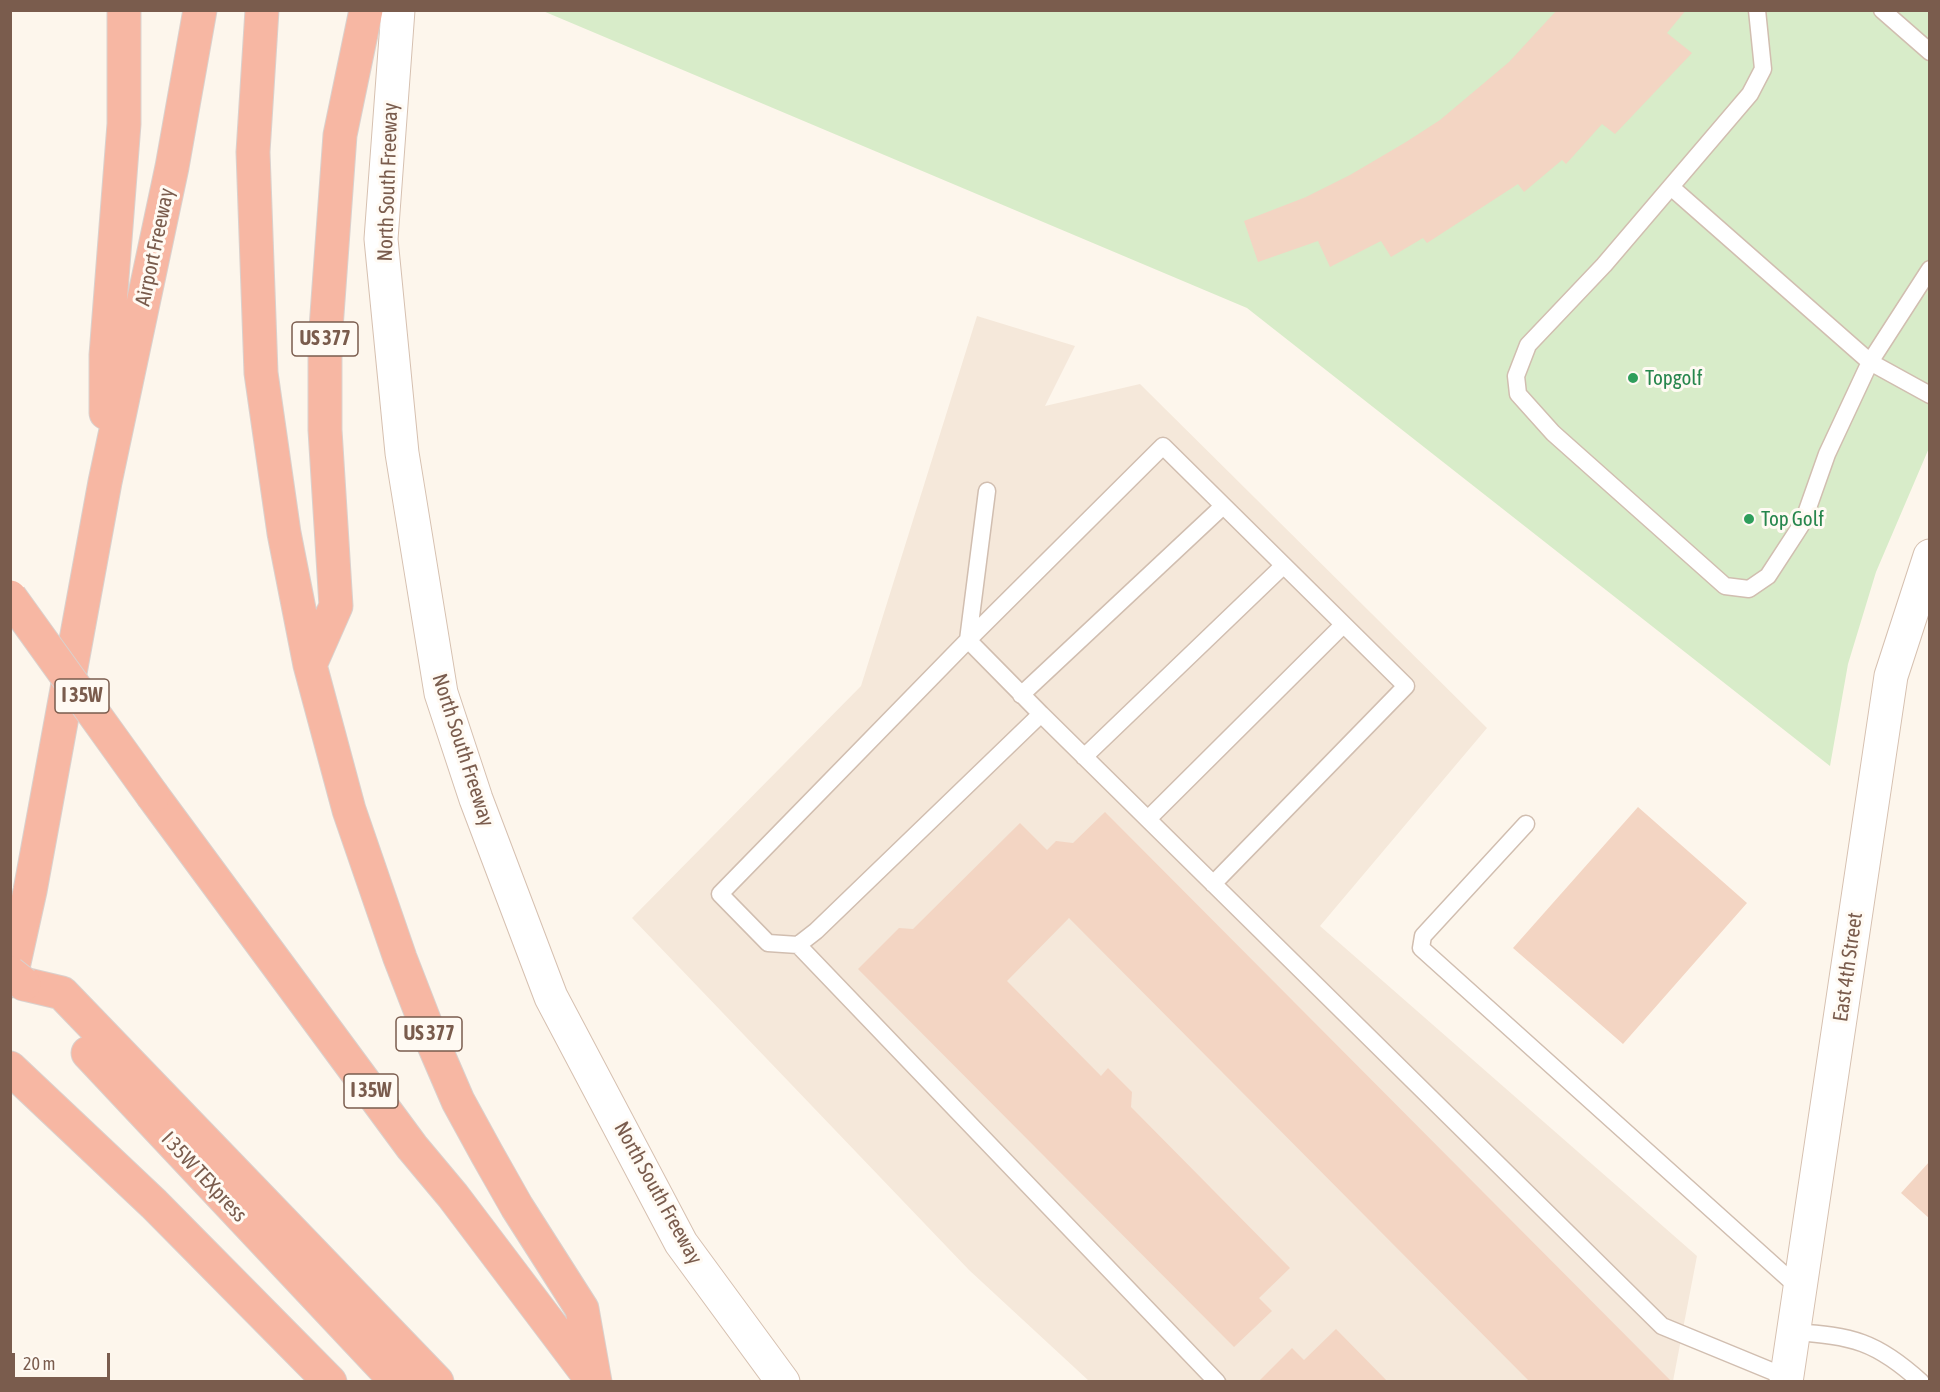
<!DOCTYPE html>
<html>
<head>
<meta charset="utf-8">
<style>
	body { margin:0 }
	#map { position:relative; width:1940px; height:1392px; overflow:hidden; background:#fdf6ec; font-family:"Asap Condensed",sans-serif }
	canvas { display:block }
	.frame { position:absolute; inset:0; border:12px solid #7a5c4d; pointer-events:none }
	.scale { position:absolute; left:12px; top:1353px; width:98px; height:27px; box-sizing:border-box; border:3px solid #7a5c4d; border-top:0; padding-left:8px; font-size:18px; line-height:21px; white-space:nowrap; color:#7a5c4d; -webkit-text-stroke:4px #fffaf3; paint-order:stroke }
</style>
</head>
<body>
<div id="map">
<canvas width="1940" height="1392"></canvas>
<div class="frame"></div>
<div class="scale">20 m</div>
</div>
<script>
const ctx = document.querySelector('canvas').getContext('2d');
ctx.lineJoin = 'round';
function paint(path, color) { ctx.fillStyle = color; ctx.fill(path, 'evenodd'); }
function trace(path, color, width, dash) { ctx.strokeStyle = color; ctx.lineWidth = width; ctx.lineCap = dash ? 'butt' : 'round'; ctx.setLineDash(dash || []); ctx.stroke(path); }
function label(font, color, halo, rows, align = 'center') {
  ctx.font = font + ' "Asap Condensed",sans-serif'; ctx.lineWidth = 6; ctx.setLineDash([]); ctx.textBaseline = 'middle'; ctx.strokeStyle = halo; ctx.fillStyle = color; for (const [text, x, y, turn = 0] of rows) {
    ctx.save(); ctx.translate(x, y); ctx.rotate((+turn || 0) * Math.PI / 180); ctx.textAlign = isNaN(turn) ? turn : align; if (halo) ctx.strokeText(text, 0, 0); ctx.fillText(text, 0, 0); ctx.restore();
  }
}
paint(new Path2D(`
	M977 316 1075 346 1045 406 1140 384 1487 728 1320 926 1697 1256 1673 1381H1089L969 1270 632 918 861 686Z`), '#f5e8da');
paint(new Path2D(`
	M543 11H1929V448L1876 572 1848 664 1830 766 1247 308Z`), '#d8ecc9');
paint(new Path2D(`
	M1557 10H1686L1667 33 1692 53 1615 134 1602 124 1566 164 1562 160 1524 192 1518 184 1427 243 1423 238 1391 257 1381 241 1330 267 1318 241 1258 262 1244 221 1306 197 1350 175 1406 142 1440 120 1509 62Z
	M1638 807 1747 903 1623 1044 1513 948Z
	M1105 812 1672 1382H1530L1069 918 1007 981 1101 1076 1108 1068 1132 1092 1131 1107 1290 1268 1259 1298 1272 1311 1234 1347 858 969 899 928 913 929 1020 823 1047 850 1056 841 1073 843Z
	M1930 1161V1219L1901 1193Z
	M1336 1329 1388 1382H1258L1292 1348 1304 1360Z`), '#f3d5c3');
const service = new Path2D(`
	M1882 10 1930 52
	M1671 187 1870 362 1827 454 1803 522 1796 533 1768 576 1749 589 1725 586 1553 433 1518 394 1516 376 1528 345 1604 265 1750 94 1763 69 1757 10
	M1930 269 1870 362 1930 395
	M987 491 968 640 1041 714
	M1021 695 1222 507
	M1084 757 1283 566
	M1148 819 1343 625
	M1526 824 1423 936 1421 948 1800 1289
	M1213 884 1406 686 1163 446 968 640 720 894 768 943 798 945 1217 1382
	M798 945 816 931 1041 714 1662 1326 1786 1377
	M1794 1332C1852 1336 1876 1341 1921 1382`);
const secondary = new Path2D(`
	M398 10 381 239 402 453 441 693 476 799 551 997 681 1243 783 1382
	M1786 1382 1891 676 1930 556`);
const motorway = new Path2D(`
	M262 10 253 152 261 373 284 533 310 665 349 810 400 958 433 1043 458 1101 487 1154 517 1207 582 1309 595 1382
	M106 413V355L124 124V10
	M310 665 336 606 325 430V342L340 135 366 10
	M153 796 412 1147 453 1196 592 1380
	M10 981 30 891 105 482 172 167 200 10
	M24 984 62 993 437 1382
	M88 1053 397 1382
	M10 1068 154 1204 330 1382`);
trace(service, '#d1beb0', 19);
trace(secondary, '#d6c0b0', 35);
trace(motorway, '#dad1cd', 35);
trace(service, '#fff', 16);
trace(secondary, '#fff', 33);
trace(motorway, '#f7b7a3', 33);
const motorwayBridge = new Path2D(`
	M10 597 153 796
	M10 973 24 984`);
trace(motorwayBridge, '#dad1cd', 35, []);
trace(motorwayBridge, '#f7b7a3', 33);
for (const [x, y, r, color] of [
	[1633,378,6,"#2e9e5b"],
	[1749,519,6,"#2e9e5b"]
]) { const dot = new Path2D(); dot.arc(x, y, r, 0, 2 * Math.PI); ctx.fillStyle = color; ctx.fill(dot); trace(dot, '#fffaf3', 2); }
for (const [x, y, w] of [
	[325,339,66],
	[82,696,54],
	[429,1034,66],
	[371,1091,54]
]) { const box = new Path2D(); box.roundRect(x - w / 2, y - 17, w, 34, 4.5); ctx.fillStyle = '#fffaf3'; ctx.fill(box); trace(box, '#7a5c4d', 1.5); }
label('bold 20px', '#7a5c4d', null, [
	["US 377",325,339],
	["I 35W",82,696],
	["US 377",429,1034],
	["I 35W",371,1091]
]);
label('21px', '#7a5c4d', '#fffaf3', [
	["North South Freeway",388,182,-88],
	["Airport Freeway",155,247,-78],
	["North South Freeway",463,750,72],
	["East 4th Street",1848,967,-82],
	["I 35W TEXpress",204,1177,47],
	["North South Freeway",658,1193,61]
]);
label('21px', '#27864d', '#fffaf3', [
	["Topgolf",1645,378],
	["Top Golf",1761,519]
], 'left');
</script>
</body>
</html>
